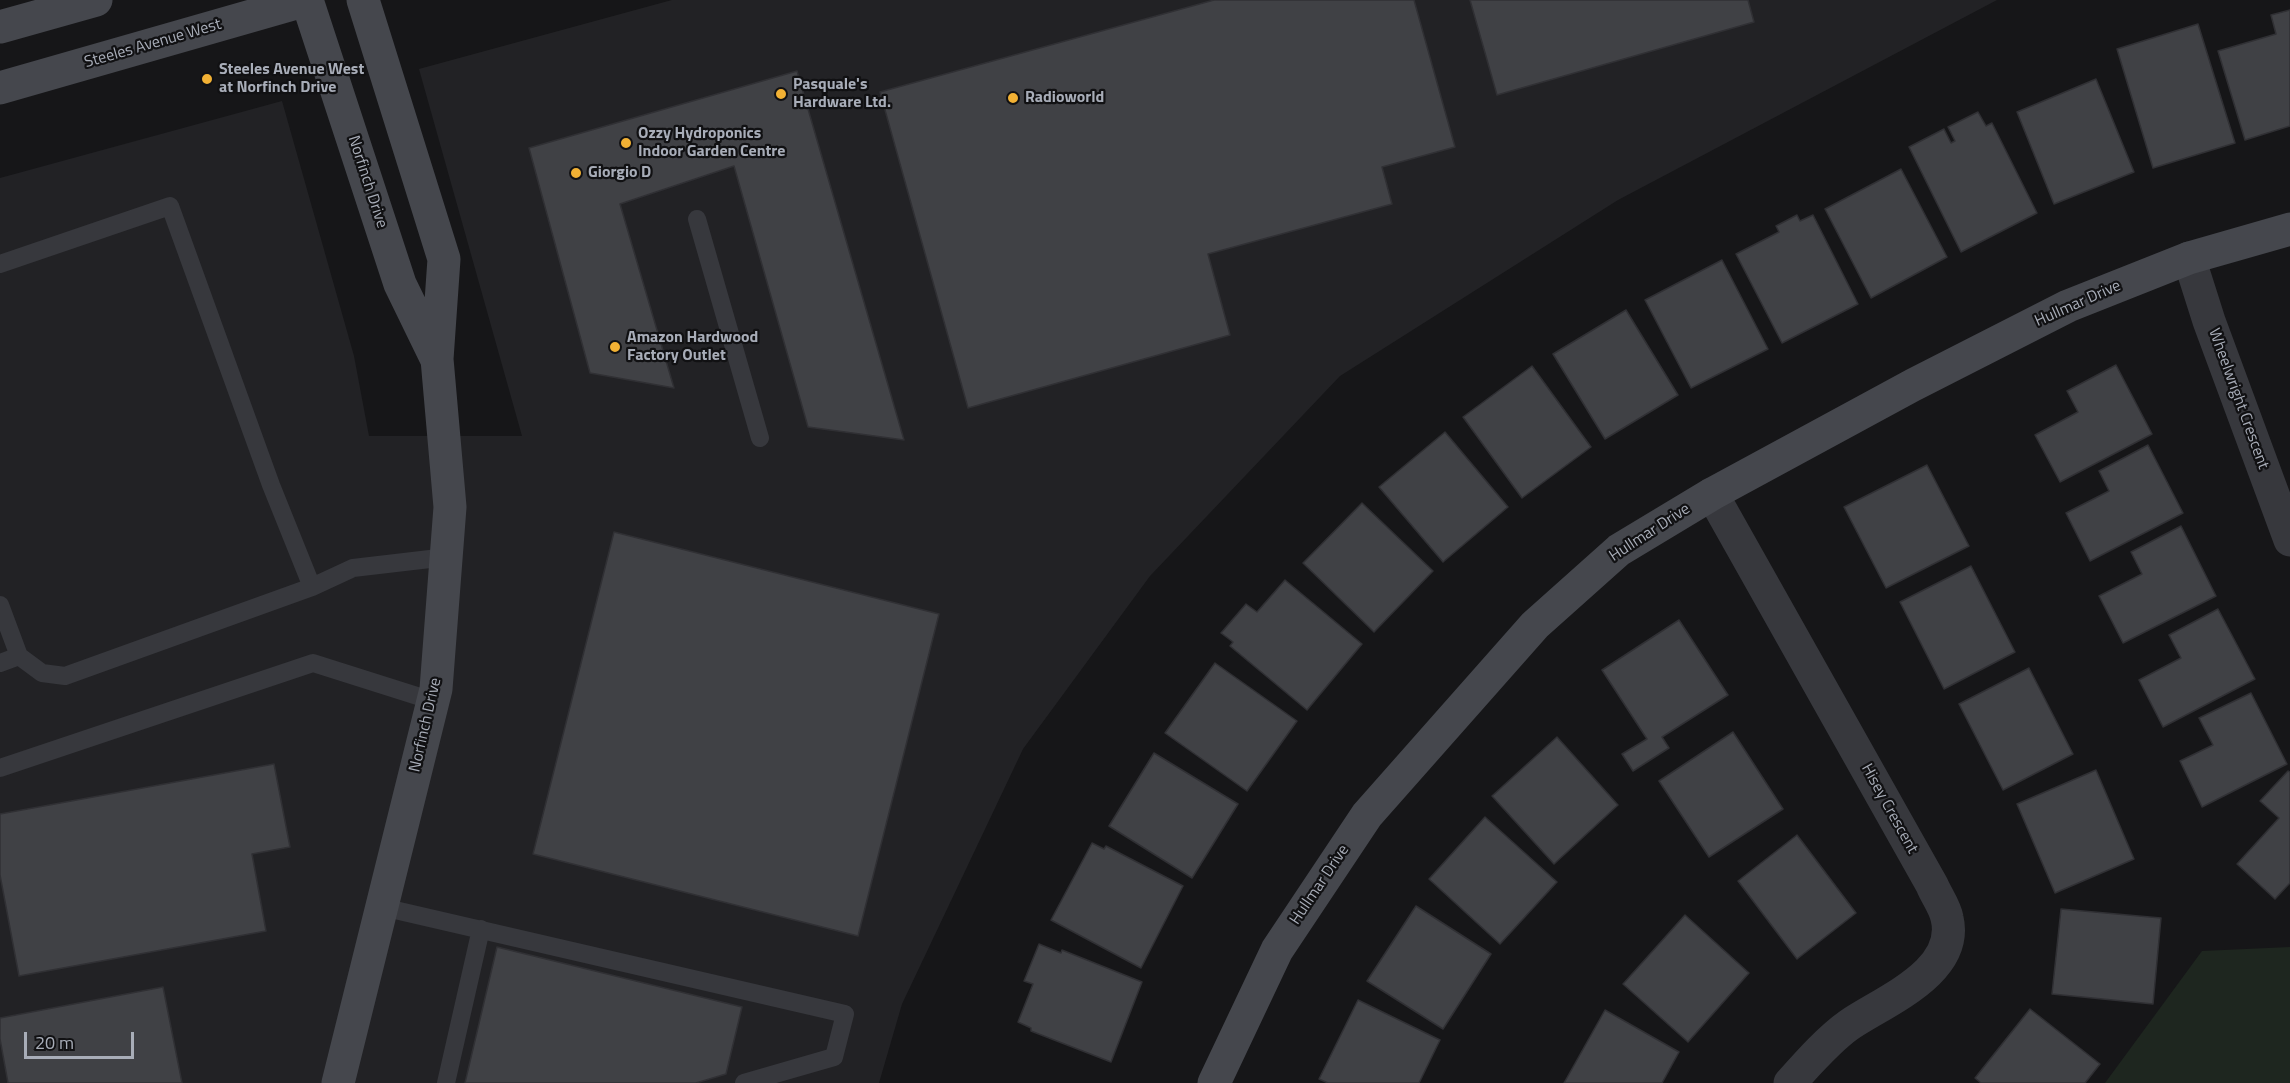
<!DOCTYPE html>
<html>
<head>
<meta charset="utf-8">
<style>
	body { margin:0 }
	#map { position:relative; width:2290px; height:1083px; overflow:hidden; background:#161618; font-family:"Titillium Web",sans-serif }
	canvas { display:block }
	.scale { position:absolute; left:24px; top:1032px; width:110px; height:27px; box-sizing:border-box; border:3px solid #a8adb8; border-top:0; padding-left:8px; font-size:18px; line-height:21px; white-space:nowrap; color:#a8adb8; -webkit-text-stroke:4px #111113; paint-order:stroke }
</style>
</head>
<body>
<div id="map">
<canvas width="2290" height="1083"></canvas>
<div class="scale">20 m</div>
</div>
<script>
const ctx = document.querySelector('canvas').getContext('2d');
ctx.lineJoin = 'round';
function paint(path, color) { ctx.fillStyle = color; ctx.fill(path, 'evenodd'); }
function trace(path, color, width, dash) { ctx.strokeStyle = color; ctx.lineWidth = width; ctx.lineCap = dash ? 'butt' : 'round'; ctx.setLineDash(dash || []); ctx.stroke(path); }
function label(font, color, halo, rows, align = 'center') {
  ctx.font = font + ' "Titillium Web",sans-serif'; ctx.lineWidth = 4.5; ctx.setLineDash([]); ctx.textBaseline = 'middle'; ctx.strokeStyle = halo; ctx.fillStyle = color; for (const [text, x, y, turn = 0] of rows) {
    ctx.save(); ctx.translate(x, y); ctx.rotate((+turn || 0) * Math.PI / 180); ctx.textAlign = isNaN(turn) ? turn : align; if (halo) ctx.strokeText(text, 0, 0); ctx.fillText(text, 0, 0); ctx.restore();
  }
}
paint(new Path2D(`
	M672 0H1997L1618 200 1340 376 1150 576 1023 749 902 1004 879 1083H0V178L282 101 354 356 369 436H522L419 69Z`), '#222225');
paint(new Path2D(`
	M2290 947V1083H2105L2202 951Z`), '#1e261f');
const building = new Path2D(`
	M1214 0H1414L1455 147 1382 167 1392 204 1208 254 1230 335 968 408 880 92Z
	M1470 0H1748L1754 22 1497 95Z
	M2290 10V126L2245 140 2218 51 2276 34 2271 15Z
	M2198 24 2235 143 2153 168 2117 49Z
	M797 71 904 440 808 427 734 166 620 204 674 388 590 373 529 148Z
	M2096 79 2134 172 2054 204 2017 112Z
	M1978 112 1986 126 1992 123 2037 213 1961 252 1909 147 1944 129 1951 143 1955 141 1948 127Z
	M1901 169 1947 257 1871 298 1825 209Z
	M1797 215 1800 221 1813 215 1858 304 1782 343 1736 254 1779 232 1776 226Z
	M1722 260 1768 349 1691 388 1645 300Z
	M1626 310 1678 395 1605 439 1553 354Z
	M2116 365 2152 434 2060 482 2035 435 2078 412 2067 391Z
	M1532 366 1591 447 1522 498 1463 417Z
	M1445 432 1508 507 1443 562 1379 487Z
	M2148 445 2183 513 2090 561 2066 513 2109 491 2099 471Z
	M1927 465 1969 546 1886 588 1844 507Z
	M1362 503 1433 571 1374 632 1303 563Z
	M2181 526 2216 596 2123 643 2099 596 2142 574 2131 552Z
	M614 532 939 614 858 936 533 854Z
	M1971 566 2015 652 1944 689 1900 602Z
	M1285 580 1362 644 1307 710 1230 646 1233 642 1221 633 1246 604 1257 612Z
	M2218 609 2255 679 2163 727 2139 680 2181 658 2169 635Z
	M1679 620 1728 695 1662 737 1669 748 1633 771 1622 754 1647 739 1602 670Z
	M1215 663 1297 721 1247 791 1165 733Z
	M2029 668 2073 754 2003 790 1959 704Z
	M2251 693 2287 764 2202 807 2180 761 2213 745 2199 718Z
	M1733 732 1783 809 1709 857 1659 781Z
	M1557 737 1618 805 1554 864 1492 796Z
	M1154 753 1238 804 1192 878 1109 826Z
	M274 764 290 847 252 854 266 931 19 976 0 875V814Z
	M2096 770 2134 859 2055 893 2017 804Z
	M2288 771 2290 772V883L2275 899 2237 864 2279 818 2260 801Z
	M1485 817 1557 882 1500 944 1429 879Z
	M1797 835 1856 913 1797 959 1738 881Z
	M1092 843 1104 849 1106 846 1183 886 1141 968 1051 920Z
	M1416 906 1491 954 1443 1029 1367 981Z
	M2061 909 2161 918 2153 1004 2052 994Z
	M1685 915 1749 973 1688 1042 1623 984Z
	M1039 944 1061 953 1062 950 1142 982 1111 1062 1031 1031V1028L1018 1022 1033 984 1024 981Z
	M497 947 742 1007 726 1074 696 1083H465Z
	M163 987 182 1083H8L0 1039V1018Z
	M1358 1000 1440 1040 1419 1083H1328L1319 1079Z
	M2030 1009 2100 1064 2085 1083H1981L1975 1078Z
	M1605 1010 1679 1052 1662 1083H1564Z`);
paint(building, '#404145');
trace(building, '#303034', 1.5);
trace(new Path2D(`
	M697 219 760 438
	M0 264 170 206 271 485 312 587
	M0 605 19 656
	M0 663 19 656 42 673 65 676 312 587 353 568 447 557
	M0 768 313 663 433 701
	M382 907 845 1014 834 1057 744 1083
	M446 1083 481 929`), '#37383d', 18);
trace(new Path2D(`
	M2189 258 2209 321 2290 540
	M1712 494 1932 885C1936 895 1945 907 1947 918 1960 972 1884 1001 1849 1025 1829 1039 1807 1064 1790 1083`), '#37383d', 33);
trace(new Path2D(`
	M307 0 400 284 436 358
	M0 27 96 0
	M0 88 307 0
	M338 1083 436 689 450 507 437 359 444 259 363 0
	M1214 1083 1277 950 1367 815 1535 625 1619 550 1712 494 1913 385 2068 306 2189 258 2290 229`), '#45474d', 33);
for (const [x, y, r, color] of [
	[207,79,6,"#f2b134"],
	[781,94,6,"#f2b134"],
	[1013,98,6,"#f2b134"],
	[626,143,6,"#f2b134"],
	[576,173,6,"#f2b134"],
	[615,347,6,"#f2b134"]
]) { const dot = new Path2D(); dot.arc(x, y, r, 0, 2 * Math.PI); ctx.fillStyle = color; ctx.fill(dot); trace(dot, '#111113', 2); }
label('16px', '#a8adb8', '#111113', [
	["Steeles Avenue West",153,44,-16],
	["Norfinch Drive",367,182,72],
	["Hullmar Drive",2078,304,-24],
	["Wheelwright Crescent",2238,399,70],
	["Hullmar Drive",1650,533,-33],
	["Norfinch Drive",426,725,-77],
	["Hisey Crescent",1889,809,61],
	["Hullmar Drive",1320,885,-56]
]);
label('bold 16px', '#a8adb8', '#111113', [
	["Steeles Avenue West",219,70],
	["at Norfinch Drive",219,88],
	["Pasquale's",793,85],
	["Hardware Ltd.",793,103],
	["Radioworld",1025,98],
	["Ozzy Hydroponics",638,134],
	["Indoor Garden Centre",638,152],
	["Giorgio D",588,173],
	["Amazon Hardwood",627,338],
	["Factory Outlet",627,356]
], 'left');
</script>
</body>
</html>
